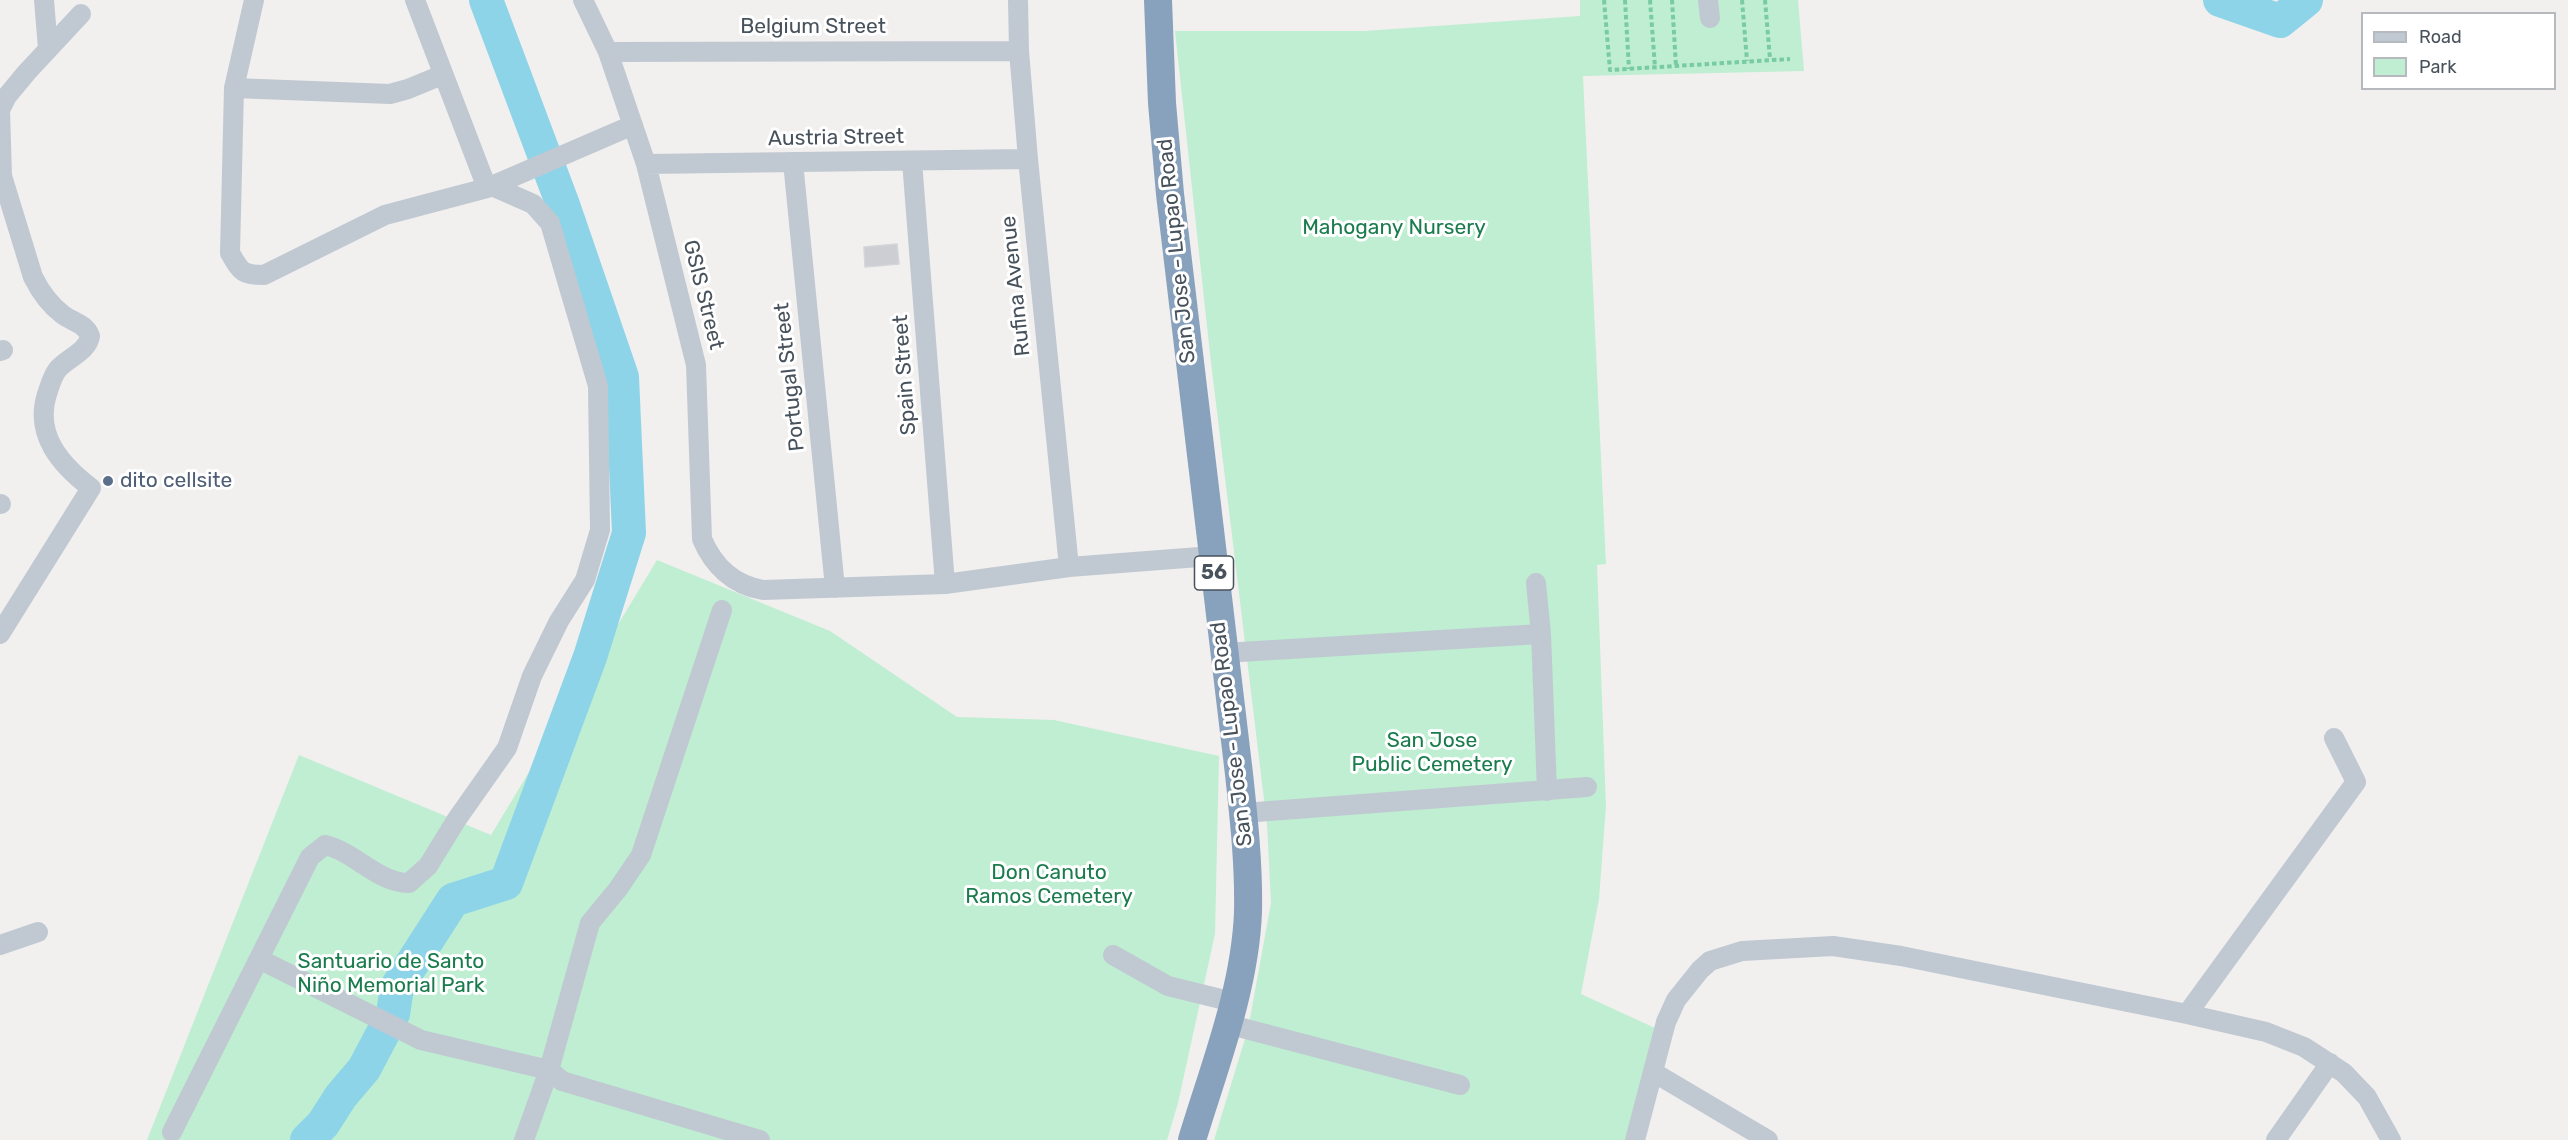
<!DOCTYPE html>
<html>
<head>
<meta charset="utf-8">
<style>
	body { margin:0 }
	#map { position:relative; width:2568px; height:1140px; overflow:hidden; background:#f2efef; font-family:Rubik,sans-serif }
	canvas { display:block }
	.legend { position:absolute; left:2361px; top:12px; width:195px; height:78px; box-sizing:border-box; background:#fff; border:2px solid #b6babe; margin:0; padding:8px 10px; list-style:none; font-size:18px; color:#48525c }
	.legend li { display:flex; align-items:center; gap:12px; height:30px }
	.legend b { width:30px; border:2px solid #b6babe }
</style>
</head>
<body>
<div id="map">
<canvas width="2568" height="1140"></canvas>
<ul class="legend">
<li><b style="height:8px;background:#c0c9d1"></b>Road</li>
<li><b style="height:16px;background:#bfeed2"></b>Park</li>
</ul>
</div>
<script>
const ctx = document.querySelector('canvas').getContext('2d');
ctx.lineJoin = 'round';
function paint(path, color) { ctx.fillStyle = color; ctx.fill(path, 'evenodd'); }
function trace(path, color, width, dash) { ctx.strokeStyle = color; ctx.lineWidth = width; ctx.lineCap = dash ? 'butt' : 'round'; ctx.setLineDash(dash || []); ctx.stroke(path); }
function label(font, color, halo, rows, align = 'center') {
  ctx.font = font + ' Rubik,sans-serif'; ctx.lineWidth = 6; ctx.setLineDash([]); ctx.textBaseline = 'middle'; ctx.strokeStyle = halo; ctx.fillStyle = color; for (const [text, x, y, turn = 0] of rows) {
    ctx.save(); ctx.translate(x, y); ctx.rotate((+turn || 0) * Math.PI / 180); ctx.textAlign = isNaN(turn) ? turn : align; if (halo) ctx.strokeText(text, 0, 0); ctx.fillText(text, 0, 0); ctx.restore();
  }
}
paint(new Path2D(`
	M1580 0H1798L1804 71 1583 76 1606 564 1597 565 1606 806 1599 899 1581 994 1655 1028 1625 1140H1214L1248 1029 1271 903 1267 824 1210 354 1175 31H1364L1580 16Z
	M657 560 830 631 957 717 1054 720 1219 756 1215 934 1178 1103 1167 1140H147L299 755 491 835Z`), '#bfeed2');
trace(new Path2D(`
	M2220 0 2280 21 2306 0
	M307 1140 323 1124 341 1096 364 1069 393 1014 397 987 453 900 506 883 590 657 629 533 622 377 563 205 486 0`), '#8dd4e9', 34);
const building = new Path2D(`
	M897 244 899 264 865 267 864 247Z`);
paint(building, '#ccced4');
trace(building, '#d3d5da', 1.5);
trace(new Path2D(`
	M1604 0 1610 70 1790 59
	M1625 0 1629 69
	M1650 0 1655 67
	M1672 0 1676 66
	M1742 0 1747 61
	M1765 0 1770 59`), '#78cba4', 4, [4.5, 3]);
trace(new Path2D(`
	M44 0 48 49
	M254 0 234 88 230 253C241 272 242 275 264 275L385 215 487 188 633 125
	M415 0 487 188
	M583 0 608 52 646 164 696 365 702 539C713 565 733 585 763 590L945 584 1069 567 1212 556
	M1018 0 1019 51 1028 159 1069 567
	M1708 0 1710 18
	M608 52 1019 51
	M234 88 390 94 408 89 442 75
	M912 161 945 584
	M793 162 835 588
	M646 164 1028 159
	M0 351 3 350
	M0 504H1
	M1536 583 1541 634 1547 791
	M0 634 91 488C61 465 34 435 47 394 50 386 52 376 58 369 68 358 88 351 90 336 85 323 72 322 62 314 49 304 40 291 33 277L2 176 0 110 7 96 27 72 81 14
	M1223 653 1541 634
	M1243 813 1587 787
	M0 945 38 932
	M1113 955 1168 986 1233 1002
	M259 959 421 1040 549 1070 562 1081 760 1140
	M2187 1014 2356 782 2334 738
	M1227 1024 1460 1085
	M1653 1072 1768 1140
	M172 1132 310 857 325 845C355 852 378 883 409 883L428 866 457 819 507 748 532 676 559 621 585 580 600 530 598 386 550 223 533 204 492 186
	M524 1140 549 1070 590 923 618 889 641 855 722 610
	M1635 1140 1666 1022 1676 1000 1700 970 1710 961 1742 951 1833 946 1901 956 2187 1014 2266 1032 2304 1047 2344 1073 2367 1097 2391 1140
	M2276 1140 2330 1063`), '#c0c9d1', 20);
trace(new Path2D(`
	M1158 0 1162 103 1170 194 1239 774C1244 820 1249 866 1248 912 1245 990 1214 1067 1192 1140`), '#88a1bc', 28);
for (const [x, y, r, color] of [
	[108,481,6,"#5c6f8a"]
]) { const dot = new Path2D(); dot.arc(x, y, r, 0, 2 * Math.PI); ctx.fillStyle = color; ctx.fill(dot); trace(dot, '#fff', 2); }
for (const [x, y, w] of [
	[1214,573,39]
]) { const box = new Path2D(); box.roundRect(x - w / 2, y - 17, w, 34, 4.5); ctx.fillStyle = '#fff'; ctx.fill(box); trace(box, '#48525c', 1.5); }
label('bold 20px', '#48525c', null, [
	["56",1214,573]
]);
label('21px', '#48525c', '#fff', [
	["Belgium Street",813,27],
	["Austria Street",836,138,-1],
	["San Jose - Lupao Road",1177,251,-96],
	["Rufina Avenue",1016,286,-96],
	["GSIS Street",703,295,76],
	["Spain Street",905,375,-94],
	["Portugal Street",790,377,-96],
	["San Jose - Lupao Road",1232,734,-97]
]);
label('21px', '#1a7c4d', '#fff', [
	["Mahogany Nursery",1394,228],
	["San Jose",1432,741],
	["Public Cemetery",1432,765],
	["Don Canuto",1049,873],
	["Ramos Cemetery",1049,897],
	["Santuario de Santo",391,962],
	["Niño Memorial Park",391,986]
]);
label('21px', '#4e5e75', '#fff', [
	["dito cellsite",120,481]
], 'left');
</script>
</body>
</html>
